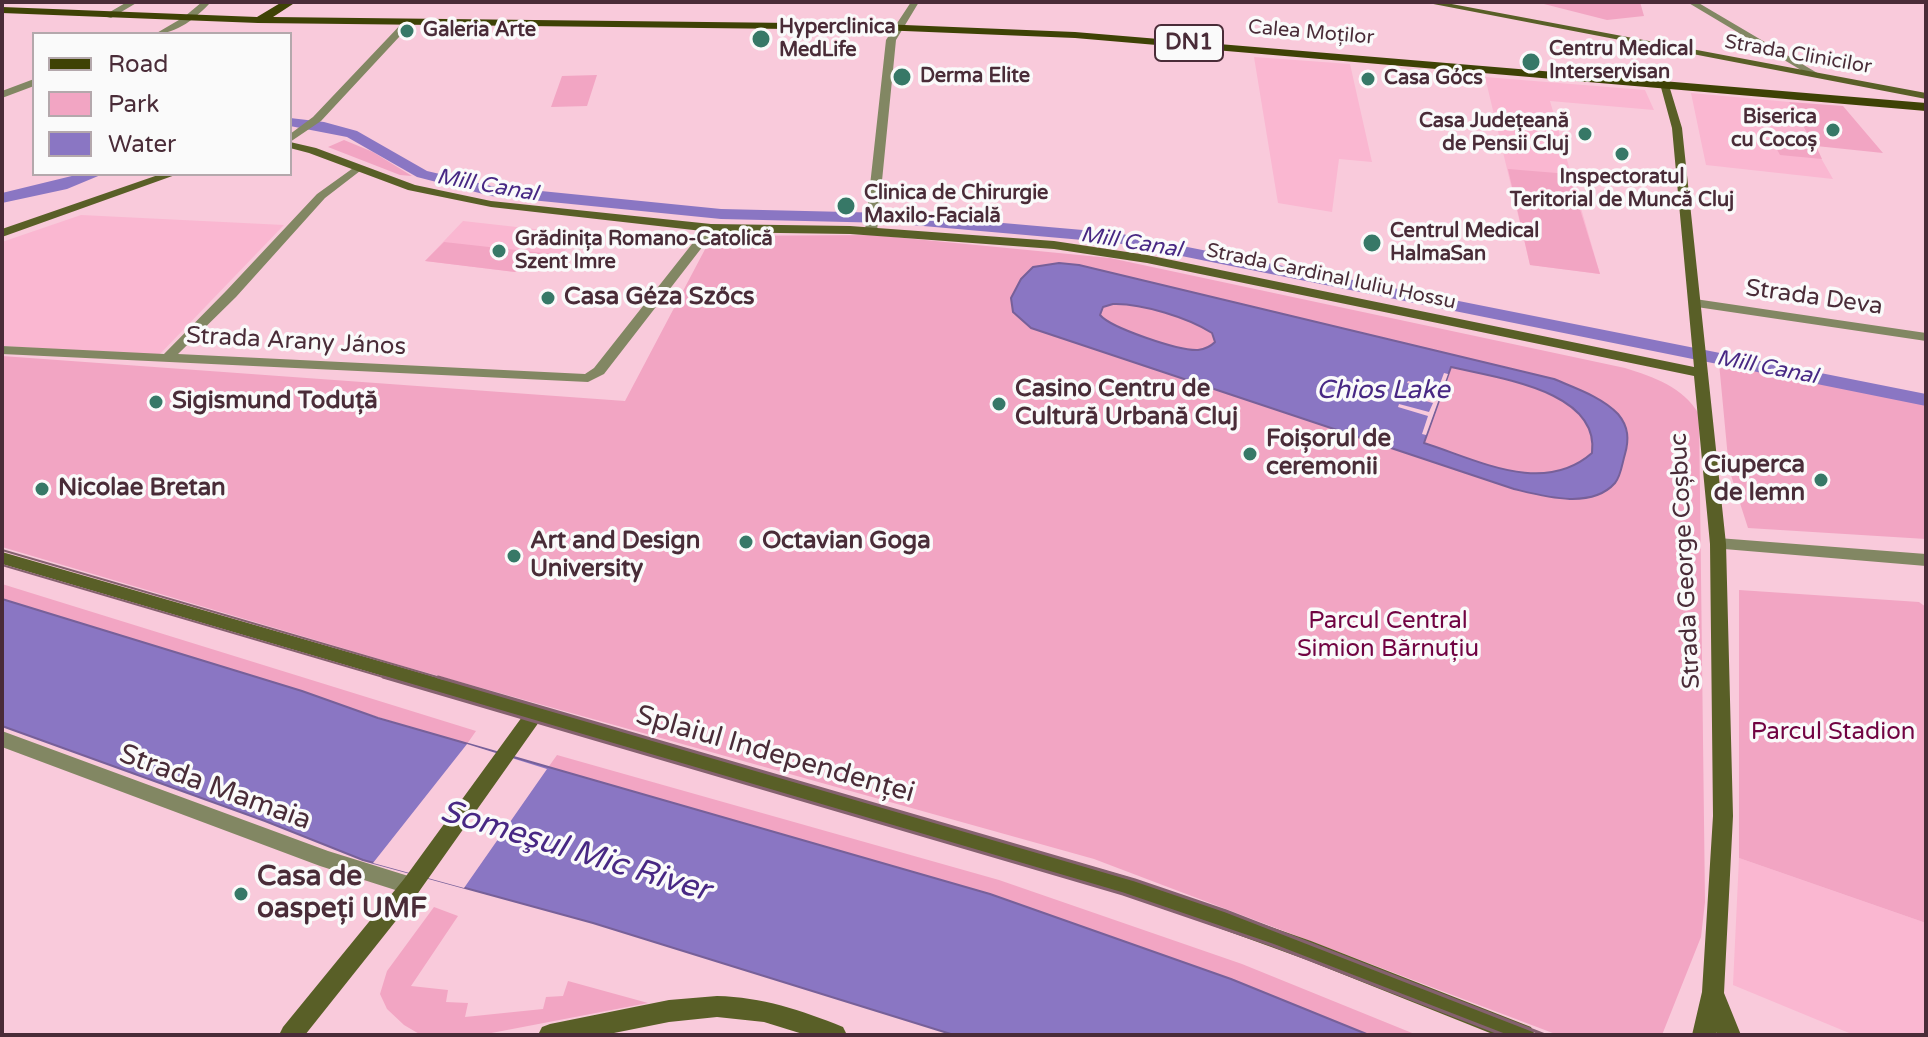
<!DOCTYPE html>
<html>
<head>
<meta charset="utf-8">
<style>
	body { margin:0 }
	#map { position:relative; width:1928px; height:1037px; overflow:hidden; background:#f9cadb; font-family:"Varela Round",sans-serif }
	canvas { display:block }
	.frame { position:absolute; inset:0; border:4px solid #4a2c38; pointer-events:none }
	.legend { position:absolute; left:32px; top:32px; width:260px; height:144px; box-sizing:border-box; background:#fafafa; border:2px solid #b4a8ac; margin:0; padding:10px 14px; list-style:none; font-size:24px; color:#4a2c38 }
	.legend li { display:flex; align-items:center; gap:16px; height:40px }
	.legend b { width:40px; border:2px solid #b4a8ac }
</style>
</head>
<body>
<div id="map">
<canvas width="1928" height="1037"></canvas>
<div class="frame"></div>
<ul class="legend">
<li><b style="height:10px;background:#3e4205"></b>Road</li>
<li><b style="height:22px;background:#f2a5c3"></b>Park</li>
<li><b style="height:22px;background:#8a76c3"></b>Water</li>
</ul>
</div>
<script>
const ctx = document.querySelector('canvas').getContext('2d');
ctx.lineJoin = 'round';
function paint(path, color) { ctx.fillStyle = color; ctx.fill(path, 'evenodd'); }
function trace(path, color, width, dash) { ctx.strokeStyle = color; ctx.lineWidth = width; ctx.lineCap = dash ? 'butt' : 'round'; ctx.setLineDash(dash || []); ctx.stroke(path); }
function label(font, color, halo, rows, align = 'center') {
  ctx.font = font + ' "Varela Round",sans-serif'; ctx.lineWidth = 7; ctx.setLineDash([]); ctx.textBaseline = 'middle'; ctx.strokeStyle = halo; ctx.fillStyle = color; for (const [text, x, y, turn = 0] of rows) {
    ctx.save(); ctx.translate(x, y); ctx.rotate((+turn || 0) * Math.PI / 180); ctx.textAlign = isNaN(turn) ? turn : align; if (halo) ctx.strokeText(text, 0, 0); ctx.fillText(text, 0, 0); ctx.restore();
  }
}
paint(new Path2D(`
	M1254 57 1350 64 1372 162 1339 159 1332 212 1278 203Z
	M1485 77 1645 90 1654 110 1550 101 1600 274 1530 265Z
	M1691 93 1789 102 1833 179 1706 165Z
	M81 215 284 225 159 355 2 346V242Z
	M463 221 579 234 551 267 523 264 515 272 425 261Z
	M1739 858 1926 923V1035H1854L1733 985Z`), '#fab7d1');
paint(new Path2D(`
	M1536 2H1640L1644 16 1607 20Z
	M597 75 587 106 551 107 562 76Z
	M1789 102 1843 106 1883 153 1816 146 1822 159 1780 155 1773 142 1814 145Z
	M344 140 373 152 412 176 400 175 328 147Z
	M1508 169 1569 174 1600 274 1530 265Z
	M873 235 1110 258 1625 368C1654 377 1683 387 1699 414L1705 902 1701 937 1662 1035H1558L1094 859 403 666 2 547V356L625 401 712 236Z
	M444 242 561 255 551 267 523 264 515 272 425 261Z
	M1719 363 1926 405V539L1748 528 1729 469Z
	M2 584 476 731 467 744C311 698 158 645 2 599Z
	M1739 590 1919 602 1926 607V923L1739 858Z
	M557 755 999 880 1242 964 1417 1035H1369L1231 979 990 895 547 769Z
	M434 907 458 916 411 986 448 990 446 1002 468 1003 465 1017 543 1009 546 997 563 996 568 981 648 1003 481 1035H421L404 1025 387 1009 380 994 387 971Z`), '#f2a5c3');
const water = new Path2D(`
	M1059 263 1079 265 1554 379C1575 388 1602 397 1618 414 1629 427 1629 440 1625 454 1622 464 1621 476 1615 483 1591 510 1543 496 1514 489L1031 328 1013 312 1011 298 1021 279 1033 267ZM1113 304C1141 303 1189 318 1212 333L1215 342C1210 347 1205 349 1198 350 1179 351 1111 328 1100 315L1103 307ZM1451 367C1496 378 1600 390 1592 453 1543 496 1478 460 1424 443Z
	M2 599 302 691 378 718 990 894 1231 979 1369 1035H954L593 923 363 860 265 821 2 726Z`);
paint(water, '#8a76c3');
trace(water, '#776099', 2);
paint(new Path2D(`
	M1444 373 1448 374 1426 435 1422 434 1428 416 1398 407 1399 404 1429 412 1433 403 1403 395 1404 392 1434 400 1437 391 1407 383 1408 381 1438 389Z
	M467 744 547 769 464 888 373 863Z`), '#f9cadb');
paint(new Path2D(`
	M290 118 324 122 357 131 427 171 491 186 721 209 889 213 1117 233 1926 394V406L1117 243 889 223 721 219 491 196 417 177 347 137 290 126Z
	M80 174H103L67 189 2 203V193Z`), '#8a76c3');
paint(new Path2D(`
	M127 2H138L111 18 103 16Z
	M202 2H211C197 17 177 34 155 34L184 17Z
	M911 2H919L896 40 877 231 871 235 865 231 886 40Z
	M1687 2H1697L1819 74 1811 76Z
	M405 20 413 22 321 121 290 142V134L313 117Z
	M34 79V86L2 98V91Z
	M356 166 362 169 360 171 325 198 236 297 178 354 585 374 594 368 707 225H715L717 228 604 374 588 382 2 354V346L164 354 226 291 317 194Z
	M1695 299 1926 333V341L1690 306V300Z
	M1718 538 1926 554V566L1712 548 1710 544 1712 540Z
	M2 731 328 851 418 879 422 886 418 893 411 895 320 866 2 747Z`), '#828763');
paint(new Path2D(`
	M1423 2H1441L1926 93V99Z
	M1659 80 1668 82 1682 128 1726 544 1733 816 1724 993 1741 1035H1717L1716 1032V1035H1692L1702 992 1713 816 1710 544 1694 376 1147 263 1054 249 850 234 711 232 491 207 408 190 309 153 290 148V142L316 148 415 185 491 201 711 224 850 226 1054 241 1147 255 1694 367 1672 128Z
	M161 174H178L2 237V229Z
	M2 552 1128 877 1311 941 1531 1027 1535 1035H1495L1307 960 1128 895 539 722 418 893 305 1035H279L283 1027 404 879 522 717 2 564Z
	M717 996C762 997 801 1010 843 1027L847 1035H806L764 1022 717 1017 669 1022 604 1035H538L542 1027 550 1024 669 1000Z`), '#595f27');
paint(new Path2D(`
	M282 2H296L273 17 880 24 1075 32 1926 103V111L1075 38 880 30 258 23 2 13V7L257 17Z`), '#3e4205');
trace(new Path2D(`
	M2 550 444 679
	M2 565 390 679`), '#85616f', 2);
trace(new Path2D(`
	M383 677 1123 894 1272 945 1504 1035
	M438 677 1135 880 1226 911 1545 1035`), '#85616f', 3);
for (const [x, y, r, color] of [
	[407,31,8,"#377867"],
	[761,39,10,"#377867"],
	[1531,62,10,"#377867"],
	[902,77,10,"#377867"],
	[1368,79,8,"#377867"],
	[1833,130,8,"#377867"],
	[1585,134,8,"#377867"],
	[1622,154,8,"#377867"],
	[846,206,10,"#377867"],
	[1372,243,10,"#377867"],
	[499,251,8,"#377867"],
	[548,298,8,"#377867"],
	[156,402,8,"#377867"],
	[999,404,8,"#377867"],
	[1250,454,8,"#377867"],
	[1821,480,8,"#377867"],
	[42,489,8,"#377867"],
	[746,542,8,"#377867"],
	[514,556,8,"#377867"],
	[241,894,8,"#377867"]
]) { const dot = new Path2D(); dot.arc(x, y, r, 0, 2 * Math.PI); ctx.fillStyle = color; ctx.fill(dot); trace(dot, '#fafafa', 3); }
label('bold 20px', '#4a2c38', '#fafafa', [
	["Hyperclinica",779,28],
	["MedLife",779,51],
	["Galeria Arte",423,31],
	["Centru Medical",1549,50],
	["Interservisan",1549,73],
	["Derma Elite",920,77],
	["Casa Gócs",1384,79],
	["Biserica",1817,118,"right"],
	["cu Cocoș",1817,141,"right"],
	["Casa Județeană",1569,122,"right"],
	["de Pensii Cluj",1569,145,"right"],
	["Inspectoratul",1622,178,"center"],
	["Teritorial de Muncă Cluj",1622,201,"center"],
	["Clinica de Chirurgie",864,194],
	["Maxilo-Facială",864,217],
	["Centrul Medical",1390,232],
	["HalmaSan",1390,255],
	["Grădinița Romano-Catolică",515,240],
	["Szent Imre",515,263]
], 'left');
label('20px', '#4a2c38', '#fafafa', [
	["Calea Moților",1311,33,5],
	["Strada Clinicilor",1798,55,10],
	["Strada Cardinal Iuliu Hossu",1331,277,12]
]);
for (const [x, y, w] of [
	[1189,43,68]
]) { const box = new Path2D(); box.roundRect(x - w / 2, y - 18, w, 36, 6); ctx.fillStyle = '#fafafa'; ctx.fill(box); trace(box, '#4a2c38', 2); }
label('bold 22px', '#4a2c38', null, [
	["DN1",1189,43]
]);
label('italic 22px', '#482884', '#fafafa', [
	["Mill Canal",487,186,10],
	["Mill Canal",1131,243,9],
	["Mill Canal",1767,368,11]
]);
label('bold 24px', '#4a2c38', '#fafafa', [
	["Casa Géza Szőcs",564,298],
	["Casino Centru de",1015,390],
	["Cultură Urbană Cluj",1015,418],
	["Sigismund Toduță",172,402],
	["Foișorul de",1266,440],
	["ceremonii",1266,468],
	["Ciuperca",1805,466,"right"],
	["de lemn",1805,494,"right"],
	["Nicolae Bretan",58,489],
	["Art and Design",530,542],
	["University",530,570],
	["Octavian Goga",762,542]
], 'left');
label('24px', '#4a2c38', '#fafafa', [
	["Strada Deva",1814,298,8],
	["Strada Arany János",296,342,3],
	["Strada George Coșbuc",1686,561,-93]
]);
label('24px', '#710342', '#fafafa', [
	["Parcul Central",1388,622],
	["Simion Bărnuțiu",1388,650],
	["Parcul Stadion",1833,733]
]);
label('italic 26px', '#482884', '#fafafa', [
	["Chios Lake",1383,391]
]);
label('28px', '#4a2c38', '#fafafa', [
	["Splaiul Independenței",775,755,16],
	["Strada Mamaia",215,788,20]
]);
label('bold 28px', '#4a2c38', '#fafafa', [
	["Casa de",257,878],
	["oaspeți UMF",257,910]
], 'left');
label('italic 32px', '#482884', '#fafafa', [
	["Someşul Mic River",575,852,17]
]);
</script>
</body>
</html>
